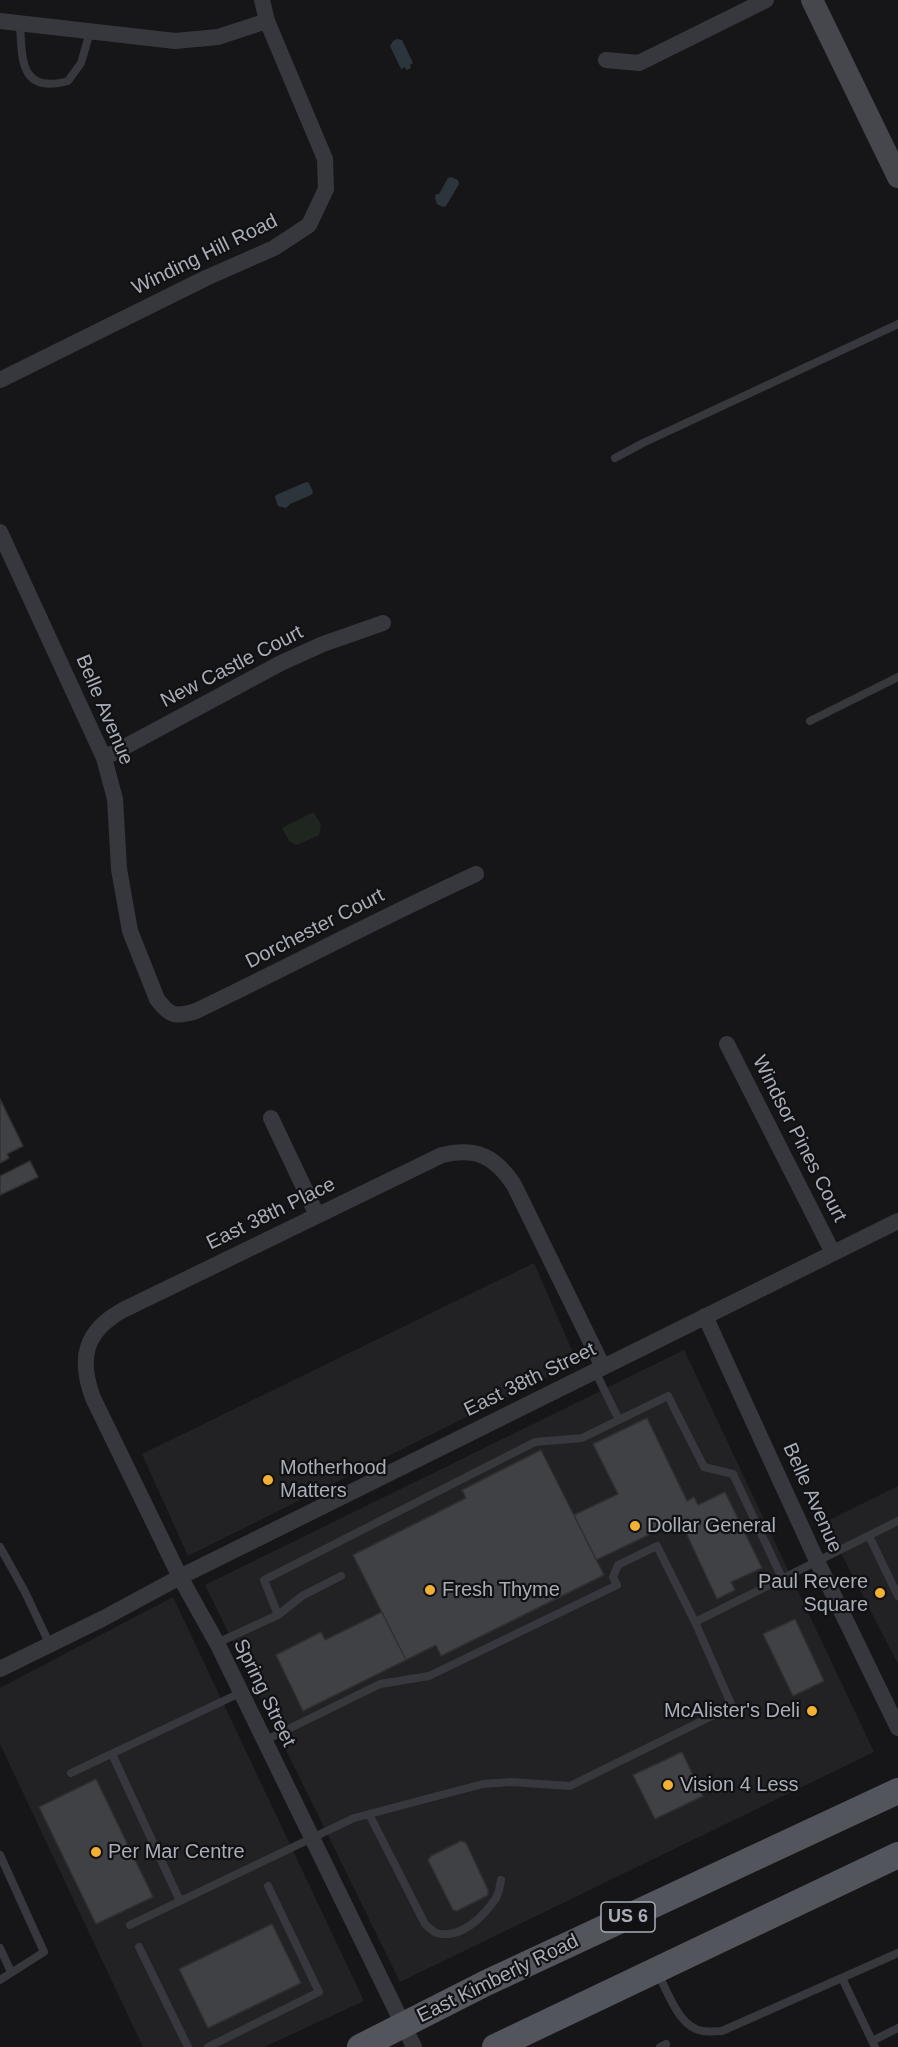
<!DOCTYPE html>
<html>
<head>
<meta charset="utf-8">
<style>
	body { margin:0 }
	canvas { display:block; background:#161618 }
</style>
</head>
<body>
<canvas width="898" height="2047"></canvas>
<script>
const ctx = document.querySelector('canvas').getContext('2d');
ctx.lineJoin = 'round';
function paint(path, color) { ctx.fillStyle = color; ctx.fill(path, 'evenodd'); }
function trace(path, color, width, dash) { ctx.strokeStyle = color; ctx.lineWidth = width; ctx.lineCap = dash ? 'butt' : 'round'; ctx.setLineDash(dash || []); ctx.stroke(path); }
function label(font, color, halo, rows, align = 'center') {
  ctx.font = font + ' Helvetica,sans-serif'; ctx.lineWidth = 4.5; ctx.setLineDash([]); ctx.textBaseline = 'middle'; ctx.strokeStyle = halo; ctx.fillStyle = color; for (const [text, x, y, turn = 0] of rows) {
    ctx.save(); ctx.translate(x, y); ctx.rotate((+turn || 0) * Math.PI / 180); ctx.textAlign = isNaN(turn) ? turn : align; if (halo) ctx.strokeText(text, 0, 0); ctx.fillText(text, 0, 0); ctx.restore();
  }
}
paint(new Path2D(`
	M534 1263 577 1362 188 1556 142 1454Z
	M684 1350 874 1752 400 1982 205 1585Z
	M898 1486V1664L825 1522Z
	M173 1597 364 2001 264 2047H143L0 1744V1688Z`), '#222225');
paint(new Path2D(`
	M314 812 321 825 319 835 297 845 289 841 282 828Z`), '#1e261f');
paint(new Path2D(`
	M397 39 402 40 413 63 410 65 411 68 406 70 405 67 401 69 390 46 393 41Z
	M451 177 458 180 459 184 446 206 443 207 437 204 435 198 436 194H439L448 178Z
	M306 482 309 483 313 492 311 495 290 504 286 508 278 506 275 497 276 495Z`), '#2c353c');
const building = new Path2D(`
	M0 1099 23 1146 7 1154 9 1158 0 1163Z
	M30 1161 38 1177 0 1195V1176Z
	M647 1418 687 1501 694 1497 698 1505 725 1492 762 1568 731 1582 735 1590 717 1599 680 1520 596 1560 574 1515 618 1494 593 1444Z
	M541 1450 604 1575 441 1656 436 1645 406 1660 353 1555 466 1498 462 1490Z
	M382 1612 406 1660 303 1711 276 1655 321 1632 325 1640Z
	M795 1619 824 1681 793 1696 763 1634Z
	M682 1752 703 1796 655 1819 633 1775Z
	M96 1779 153 1897 96 1924 39 1807Z
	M461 1841 466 1843 488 1890V1895L457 1911 453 1910 428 1860 431 1856Z
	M272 1924 301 1983 208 2028 179 1969Z`);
paint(building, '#404145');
trace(building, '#303034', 1.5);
trace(new Path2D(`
	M20 24C22 60 20 94 68 81L81 63 90 32
	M615 458 643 443 898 324
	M810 721 898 677
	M595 1371 619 1420
	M869 1536 898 1596
	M0 1547 25 1592 50 1645
	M278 1615 264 1580 535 1442 582 1438 668 1396 704 1467 733 1474 782 1578
	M695 1622 898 1521
	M217 1643 278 1615 302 1596 341 1576
	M112 1754 180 1901
	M71 1773 240 1693
	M369 1814 425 1924C428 1927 433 1931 436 1933 461 1940 484 1916 496 1898 499 1893 500 1886 501 1880
	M0 1855 44 1952 0 1980
	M130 1925 354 1818 483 1784 511 1782 570 1786 732 1706 695 1622 657 1546 618 1565 613 1577 617 1585 429 1676 380 1684 264 1741
	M139 1947 188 2047
	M0 1948 11 1972
	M658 1974C668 1992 679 2028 703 2031 709 2032 716 2031 722 2031L898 1953
	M842 1978 875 2047
	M872 2041 898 2028
	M208 2047 319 1992 268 1886
	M660 2047 666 2044`), '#37383d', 8);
trace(new Path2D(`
	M0 21 175 41 218 37 267 21
	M606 60 639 63 766 0
	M0 380 206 278 274 248 309 225 326 189 325 159 267 21 262 0
	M0 532 104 758 115 799 119 869 130 931 157 999C170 1017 176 1017 196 1011 290 966 382 917 476 874
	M104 758 281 663 323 644 383 623
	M727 1044 833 1253
	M271 1118 317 1215
	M705 1316 817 1561 898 1728
	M0 1669 102 1619 180 1577 898 1221
	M414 2047 217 1643 180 1577 93 1398C78 1358 85 1331 123 1310L442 1155C476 1147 495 1156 514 1185L603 1367`), '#37383d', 16);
trace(new Path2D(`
	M812 0 898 177`), '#45474d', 22);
trace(new Path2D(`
	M360 2047 486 1983 898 1791
	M495 2047 898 1855`), '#53555c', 26);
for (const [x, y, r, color] of [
	[268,1480,6,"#f2b134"],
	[635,1526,6,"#f2b134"],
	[430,1590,6,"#f2b134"],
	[880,1593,6,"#f2b134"],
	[812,1711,6,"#f2b134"],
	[668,1785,6,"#f2b134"],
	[96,1852,6,"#f2b134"]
]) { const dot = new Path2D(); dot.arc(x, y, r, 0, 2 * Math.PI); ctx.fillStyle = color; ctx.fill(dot); trace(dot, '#111113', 2); }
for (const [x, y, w] of [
	[628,1917,54]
]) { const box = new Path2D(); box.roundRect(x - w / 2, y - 15, w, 30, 4.5); ctx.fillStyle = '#111113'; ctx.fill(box); trace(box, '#a8adb8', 1.5); }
label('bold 18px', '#a8adb8', null, [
	["US 6",628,1917]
]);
label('20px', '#a8adb8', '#111113', [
	["Winding Hill Road",205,255,-26],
	["New Castle Court",232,667,-27],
	["Belle Avenue",104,710,67],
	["Dorchester Court",315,929,-27],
	["Windsor Pines Court",799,1139,63],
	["East 38th Place",271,1214,-26],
	["East 38th Street",530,1380,-26],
	["Belle Avenue",812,1498,66],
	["Spring Street",264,1693,64],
	["East Kimberly Road",498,1979,-26]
]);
label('20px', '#a8adb8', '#111113', [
	["Motherhood",280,1468],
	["Matters",280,1491],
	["Dollar General",647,1526],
	["Paul Revere",868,1582,"right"],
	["Square",868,1605,"right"],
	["Fresh Thyme",442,1590],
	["McAlister's Deli",800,1711,"right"],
	["Vision 4 Less",680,1785],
	["Per Mar Centre",108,1852]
], 'left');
</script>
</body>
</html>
